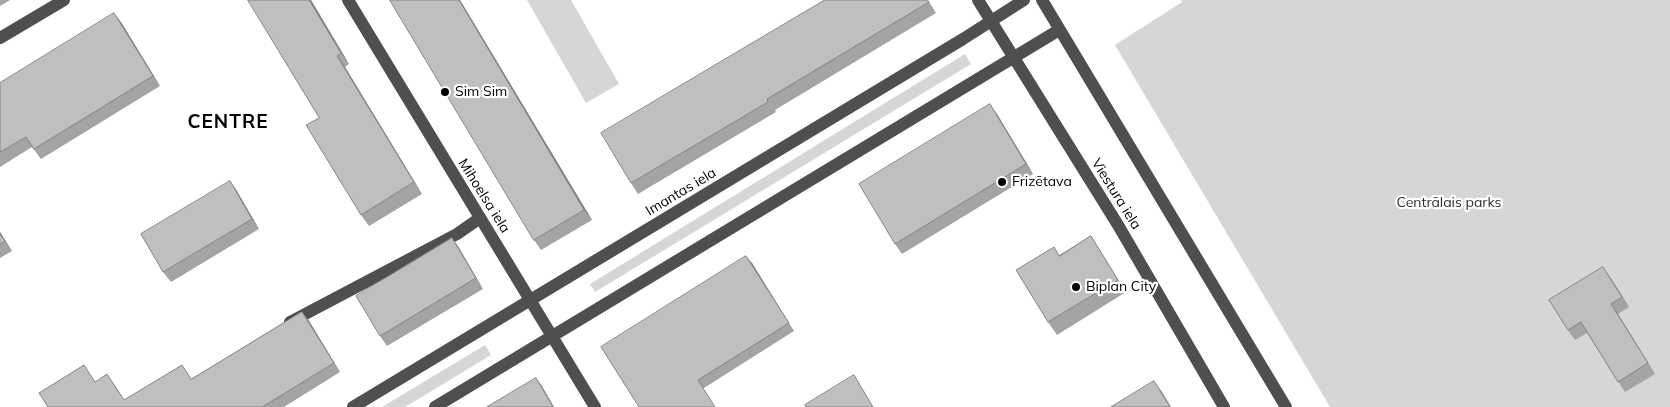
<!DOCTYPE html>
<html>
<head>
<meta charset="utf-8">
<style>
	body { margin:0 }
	canvas { display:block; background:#fff }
</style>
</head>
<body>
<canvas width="1670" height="407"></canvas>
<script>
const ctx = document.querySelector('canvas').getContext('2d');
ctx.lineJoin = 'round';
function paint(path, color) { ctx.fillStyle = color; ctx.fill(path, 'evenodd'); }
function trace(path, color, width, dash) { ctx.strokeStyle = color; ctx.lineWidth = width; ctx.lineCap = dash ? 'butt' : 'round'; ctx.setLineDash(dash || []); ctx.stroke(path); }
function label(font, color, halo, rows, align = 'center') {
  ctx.font = font + ' Mulish,sans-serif'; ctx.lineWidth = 4.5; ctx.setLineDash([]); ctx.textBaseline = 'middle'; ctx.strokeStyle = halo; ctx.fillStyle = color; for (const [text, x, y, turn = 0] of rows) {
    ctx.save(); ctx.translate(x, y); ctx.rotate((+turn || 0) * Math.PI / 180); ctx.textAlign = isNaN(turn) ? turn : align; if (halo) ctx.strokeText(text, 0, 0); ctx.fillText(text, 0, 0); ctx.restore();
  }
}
paint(new Path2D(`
	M527 0H571L619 84 586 103Z
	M1181 0H1670V407H1330L1115 45 1182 2Z
	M965 54 971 64 595 292 590 284Z
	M485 345 491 355 405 407H382Z`), '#d6d6d6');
trace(new Path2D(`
	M348 0 595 407
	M978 0 1118 225 1224 407
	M1042 0 1286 407
	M0 38 64 0
	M290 322 457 234 480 218
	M353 407 963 39 1024 0
	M435 407 1059 30`), '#4f4f4f', 12);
paint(new Path2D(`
	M0 0H10L0 6Z
	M311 0 349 64 345 67 422 194 369 226 361 215Z
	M390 0H460L592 220 541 250 534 240Z
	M825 0H928L936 13 775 110 776 112 638 194 631 183Z
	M121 22 160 86 41 159 32 147 0 167V83Z
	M997 114 1033 174 902 254 895 244Z
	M230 181 259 229 171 282 163 272Z
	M0 232 12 251 0 258Z
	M1091 236 1099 249 1126 292 1057 335 1048 322 1054 247 1059 255Z
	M452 238 459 248 483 289 387 346 380 336Z
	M752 263 794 331 704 388 639 407Z
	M1610 277 1629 307 1618 314 1655 374 1625 392 1587 333 1575 340 1568 330Z
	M302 312 309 321 340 372 284 407H48L90 375 95 382 114 384 124 400 191 379Z`), '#a4a4a4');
paint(new Path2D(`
	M309 0H311L349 64 341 53Z
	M459 0H460L592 220 584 210Z
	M114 13 121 22 160 86 153 76Z
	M337 56 345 67 422 194 414 182Z
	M990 104 997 114 1033 174 1026 164Z
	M230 181 237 191 259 229 252 219Z
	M0 232 12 251 0 234Z
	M452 238 459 248 483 289 476 278Z
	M746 256 752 263 794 331 789 323Z
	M1603 267 1610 277 1629 307 1622 297Z
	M1611 304 1618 314 1655 374 1648 363Z
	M302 312 309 321 340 372 334 363Z
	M536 378 542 386 554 407H553Z
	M1154 381 1162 392 1171 407H1170Z`), '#868686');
const building = new Path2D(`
	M248 0H309L341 53 337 56 414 182 361 215 306 125 319 118Z
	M390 0H459L584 210 534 240Z
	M825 0H927L929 2 767 99 768 102 631 183 601 133Z
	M114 13 153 76 34 149 26 137 0 152V83Z
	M990 104 1026 164 895 244 859 184Z
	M230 181 252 219 163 272 141 234Z
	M0 234 5 241 0 244Z
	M1091 236 1118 280 1048 322 1016 270 1054 247 1059 256Z
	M452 238 476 278 380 336 356 296Z
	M746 256 789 323 698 380 715 407H639L601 347Z
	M1603 267 1622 297 1611 304 1648 363 1618 382 1581 322 1568 330 1549 300Z
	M302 312 334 363 262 407H48L39 393 84 365 95 382 107 374 124 400 182 365 191 379Z
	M854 375 873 407H806L805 405Z
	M536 378 553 407H487Z
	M1154 381 1170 407H1111Z`);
paint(building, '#bfbfbf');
trace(building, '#868686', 1);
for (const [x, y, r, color] of [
	[445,92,5,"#000"],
	[1002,182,5,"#000"],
	[1076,287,5,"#000"]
]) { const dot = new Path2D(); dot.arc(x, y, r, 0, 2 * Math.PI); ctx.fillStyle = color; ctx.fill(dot); trace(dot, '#fff', 2); }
label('14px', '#000', '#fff', [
	["Sim Sim",455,92],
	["Frizētava",1012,182],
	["Biplan City",1086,287]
], 'left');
label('14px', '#000', '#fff', [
	["Imantas iela",681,192,-31],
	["Viestura iela",1116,194,58],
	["Mihoelsa iela",484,196,58]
]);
label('14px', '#2d2d2d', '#fff', [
	["Centrālais parks",1449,203]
]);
ctx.letterSpacing = '1px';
label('bold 19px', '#000', '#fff', [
	["CENTRE",228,122]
]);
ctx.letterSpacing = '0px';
</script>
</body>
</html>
